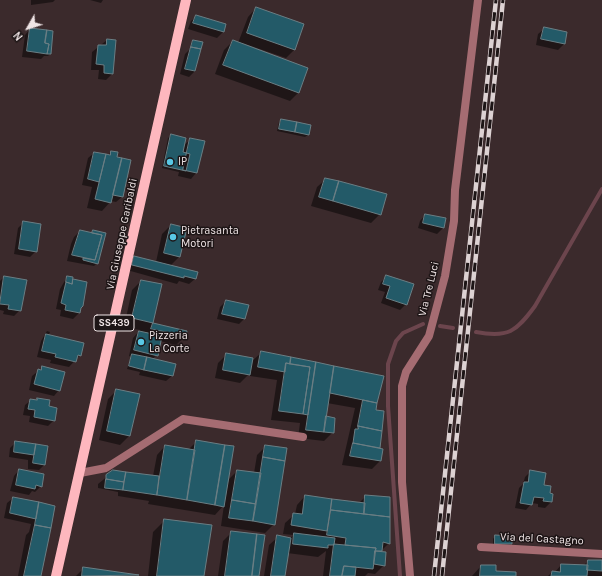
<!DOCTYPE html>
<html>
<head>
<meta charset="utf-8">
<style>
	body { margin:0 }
	#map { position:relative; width:602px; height:576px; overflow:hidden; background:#3b2a2c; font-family:Karla,sans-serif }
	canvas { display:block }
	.north { position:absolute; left:8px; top:8px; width:40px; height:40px; -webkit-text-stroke:3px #1d1516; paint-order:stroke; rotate:231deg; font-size:11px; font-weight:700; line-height:16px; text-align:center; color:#f0e5e6 }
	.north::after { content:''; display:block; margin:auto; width:14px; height:18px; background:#f0e5e6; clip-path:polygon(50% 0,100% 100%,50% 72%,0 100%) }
</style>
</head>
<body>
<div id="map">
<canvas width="602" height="576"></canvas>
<div class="north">N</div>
</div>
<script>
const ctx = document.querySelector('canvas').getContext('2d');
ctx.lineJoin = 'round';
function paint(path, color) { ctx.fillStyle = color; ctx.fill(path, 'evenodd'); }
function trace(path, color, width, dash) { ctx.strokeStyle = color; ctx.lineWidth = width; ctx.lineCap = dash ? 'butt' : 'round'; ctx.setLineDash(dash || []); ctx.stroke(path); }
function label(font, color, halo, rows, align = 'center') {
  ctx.font = font + ' Karla,sans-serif'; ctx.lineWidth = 3; ctx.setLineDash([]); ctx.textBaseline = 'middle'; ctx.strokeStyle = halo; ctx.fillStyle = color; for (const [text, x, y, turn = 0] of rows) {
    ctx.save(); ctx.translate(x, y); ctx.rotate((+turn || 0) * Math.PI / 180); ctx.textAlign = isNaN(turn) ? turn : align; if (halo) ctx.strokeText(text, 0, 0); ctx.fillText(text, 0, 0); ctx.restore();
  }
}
paint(new Path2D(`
	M31 0H55L53 2 31 5Z
	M90 0H103L101 3Z
	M256 8 295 49 286 58 242 43V45L298 93 290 101 215 74 224 50 233 41 238 43 248 17Z
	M197 16 225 24 223 32 217 38 188 29 191 21Z
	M30 29 50 54 48 56H44L41 59 22 57 25 35Z
	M544 29 564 44 558 50 536 45 538 34Z
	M107 40 112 74 106 80 98 79 99 70H91L92 52Z
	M193 41 202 43 195 71 189 77 180 74 185 54 190 49 191 43Z
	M282 120 310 126 308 135 305 137 277 131 279 122Z
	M171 135 183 146 191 139 204 142 196 173 191 179 178 176 179 172 162 168 168 138Z
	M111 152 116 158 130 161 122 197 116 202 111 201 102 211 87 208 92 187 82 185 88 158 94 153 107 156Z
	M326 179 380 214 371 223 311 206 317 187Z
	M425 215 445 218 443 228 437 234 418 228 420 221Z
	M24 222 36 251 30 257 14 254 18 228Z
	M171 225 179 257 170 266 195 279 189 284 179 281 177 284 127 270 129 262 135 257 156 262 162 234Z
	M80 231 91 234 93 231 97 263 94 266 67 261 71 244 74 237Z
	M387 276 406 304 400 310 381 303 385 292 378 290 381 282Z
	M4 277 20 310 14 316 3 314 4 311 0 310V281Z
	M67 277 71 282 73 280 80 308 79 313 73 319 60 316 61 310 56 309 60 289Z
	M141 281 160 285 152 324 186 331 185 336 176 345 160 341 157 355 152 359 172 376 166 381 139 375 140 372 127 369 131 357 129 356 133 338 140 330 124 327 132 290Z
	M226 301 244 319 239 324 217 319 220 307Z
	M47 331 50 332 48 336 80 355 69 367 50 363 51 360 37 357 41 341Z
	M262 352 382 377 375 411 383 412 379 449 380 461 372 469 342 465 355 408 327 403 325 416 333 432 324 441 298 438 300 423 271 420 277 380 250 376V373L240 383 215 378 218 363 227 354 251 362Z
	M43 367 59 390 54 396 29 390 32 376Z
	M117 390 138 395 129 436 120 445 99 440 108 399Z
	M31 400 47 407 54 420 48 426 29 422 30 416 23 415 25 405Z
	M197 441 228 480 237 471 254 473 257 455 266 446 274 524 265 533 221 526 224 505 215 515 148 504 149 501 118 496V492L98 488V484L114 471 153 476 157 455 165 446 188 450Z
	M16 442 47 447 44 465 39 470 28 469V460L9 457 10 448Z
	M19 470 41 486 35 492 32 491 29 495 10 491 14 476Z
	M530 472 549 494 552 495 551 502 545 508 538 507V504L532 503 526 510 515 508 519 488 523 484 525 477Z
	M305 496 359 503 365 497 389 543 380 552 384 565 375 574 368 573 365 576H323L326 551 318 557 287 553 283 576H264L269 545 278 537 290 539 293 535 283 534 285 523 295 514 297 505Z
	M13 498 54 507 40 576H18L26 535 29 532 31 524 4 518 7 503Z
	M165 520 203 576H148L153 532Z
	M232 532 258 576H218L223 541Z
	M495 536 511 544 508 547H493V539Z
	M588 561H602V576H548L552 572H555L561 565 583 566Z
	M481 566 495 572 515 576H472Z
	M84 568 137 576H76Z`), '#0007');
trace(new Path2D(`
	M440 326 453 328
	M476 332C508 338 516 332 535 306L602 189
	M400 576 388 406V364L396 341 403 333 423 324`), '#6c454d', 4);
const building = new Path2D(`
	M256 7 304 24 295 50 247 33Z
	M196 15 226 24 224 32 193 23Z
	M544 27 567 32 565 44 541 39Z
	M30 28 47 30 45 43 49 44 47 54 27 51Z
	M47 30 53 31 51 54H47L49 44 45 43Z
	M107 39 116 40 113 74 104 73V65L96 64 98 45H106Z
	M193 40 203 42 201 49 191 47Z
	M233 40 308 68 299 93 223 65Z
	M191 47 201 49 195 71 185 69Z
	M281 119 297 122 295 132 279 129Z
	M297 122 311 125 309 135 295 132Z
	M171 134 186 138 183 152 190 154 186 171 164 166Z
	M190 138 205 141 197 173 183 170Z
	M111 151 118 152 117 157 122 158 111 203 95 199 106 154 110 155Z
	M94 152 106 154 99 182 88 179Z
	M122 158 131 160 123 197 113 195Z
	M325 178 339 181 333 201 319 197Z
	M339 181 387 194 381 215 333 201Z
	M425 214 446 218 444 228 423 223Z
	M23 221 41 224 37 252 19 249Z
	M171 224 187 228 180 257 164 253Z
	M80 230 102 235 95 260 72 255Z
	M93 230 106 233 98 264 83 260V258L95 260 102 235 92 233Z
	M134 256 198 272 196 279 184 276V278L132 265Z
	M386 275 414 284 407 305 386 298 390 286 383 284Z
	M4 276 27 280 21 311 8 309 9 305 0 304Z
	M67 276 73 277 72 284 66 282Z
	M73 279 87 282 83 306 81 308 80 313 65 310 66 305 61 303 66 282 72 284Z
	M141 280 162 284 153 323 132 318Z
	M226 300 249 305 245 319 222 314Z
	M153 323 187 331 186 336 151 329Z
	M139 331 162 336 158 356 134 350Z
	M46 334 84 343 81 356 78 355 76 362 55 357 56 354 42 351Z
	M261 351 291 357 290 364 286 363 285 372 258 367Z
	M226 353 253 358 250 375 223 370Z
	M132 354 147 357 144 370 129 366Z
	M147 357 176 364 173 376 144 370Z
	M291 357 316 362 308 415 303 414 310 367 290 364Z
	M316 362 334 366 324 432 306 430Z
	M286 363 310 367 303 414 279 411Z
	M42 366 65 372 60 391 34 384 38 369 41 370Z
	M334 366 384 376 377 403 330 393Z
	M116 389 140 394 130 436 107 431Z
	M37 398 50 400 49 406 57 408 55 421 34 417 35 410 28 409 30 399 37 400Z
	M363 400 377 403 376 410 384 411 382 431 358 426Z
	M326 416 335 418 334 433 324 432Z
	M358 426 382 431 380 448 353 443 355 429H358Z
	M196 440 225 445 215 505 187 500Z
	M15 441 36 444 34 455 14 452Z
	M353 443 383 449 381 461 350 456Z
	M36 444 48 446 45 465 33 463Z
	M165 445 195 450 187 500 157 495Z
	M225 445 234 446 224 507 215 505Z
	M265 445 287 448 285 461 263 457Z
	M263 457 285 461 275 525 253 521Z
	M19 469 44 474 42 487 36 485 35 489 16 485Z
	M113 470 126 472 124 482 106 479V475Z
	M237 470 261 473 256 504 232 500Z
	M530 470 546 473 544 485 551 486 550 493 553 494 552 502 543 501 544 498 534 497 532 505 520 503 524 482H528Z
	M126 472 159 476 157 495 123 490Z
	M106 479 124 482 123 490 105 488Z
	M305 495 332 499 327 531 291 525 293 513 302 514Z
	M365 495 390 497V517L364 514Z
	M13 497 39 502 36 519 10 513Z
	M332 499 365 503 364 514 331 510Z
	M232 500 256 504 253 521 229 518Z
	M39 502 55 506 51 528 35 525Z
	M331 510 390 517V544L383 542 382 551H375L376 548 345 545 346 538 327 535Z
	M164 519 212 525 204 576H157Z
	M35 525 51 528 41 576H24Z
	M231 531 257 534 252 576H225Z
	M294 533 335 538 334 545H328V548L293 544Z
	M257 534 265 535 259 576H252Z
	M277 535 291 538 285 576H271Z
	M495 535 512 536V544H495Z
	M334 544 376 548 373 569 344 566 342 576H330Z
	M375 551 386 552 385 566 374 564Z
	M588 560H602V571L587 570Z
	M561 564 588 565 587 576H551L552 571 560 572Z
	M481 565H496V571L516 572V576H480Z
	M344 566 356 567 355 576H342Z
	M83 567 139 575 82 576Z`);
paint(building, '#235a68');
trace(building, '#6a7e84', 1);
trace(new Path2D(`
	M80 473 106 468 183 419 303 437
	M481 547 602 554
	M410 576 402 482V386L406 372 429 336 445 276 454 221 455 190 478 0`), '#a56c72', 8);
trace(new Path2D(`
	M56 576 186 0`), '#feb7be', 10);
const rail = new Path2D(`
	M434 576 496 0
	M442 576 503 0`);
trace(rail, '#ddd2d3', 4.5);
trace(rail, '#1d1516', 3, [9]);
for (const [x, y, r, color] of [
	[170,162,4,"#59c8e5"],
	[173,237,4,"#59c8e5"],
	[141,342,4,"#59c8e5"]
]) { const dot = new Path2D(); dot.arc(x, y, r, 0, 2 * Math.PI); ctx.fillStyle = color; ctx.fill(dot); trace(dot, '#1d1516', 1.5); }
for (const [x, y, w] of [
	[114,323,40]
]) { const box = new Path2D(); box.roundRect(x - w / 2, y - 8, w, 16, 3); ctx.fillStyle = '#1d1516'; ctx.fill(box); trace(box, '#f0e5e6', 1); }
label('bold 10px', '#f0e5e6', null, [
	["SS439",114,323]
]);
label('11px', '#f0e5e6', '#1d1516', [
	["IP",178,162],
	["Pietrasanta",181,231],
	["Motori",181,244],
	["Pizzeria",149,336],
	["La Corte",149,349]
], 'left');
label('11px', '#f0e5e6', '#1d1516', [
	["Via Giuseppe Garibaldi",122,234,-78],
	["Via Tre Luci",429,289,-76],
	["Via del Castagno",542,539,3]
]);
</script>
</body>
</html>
